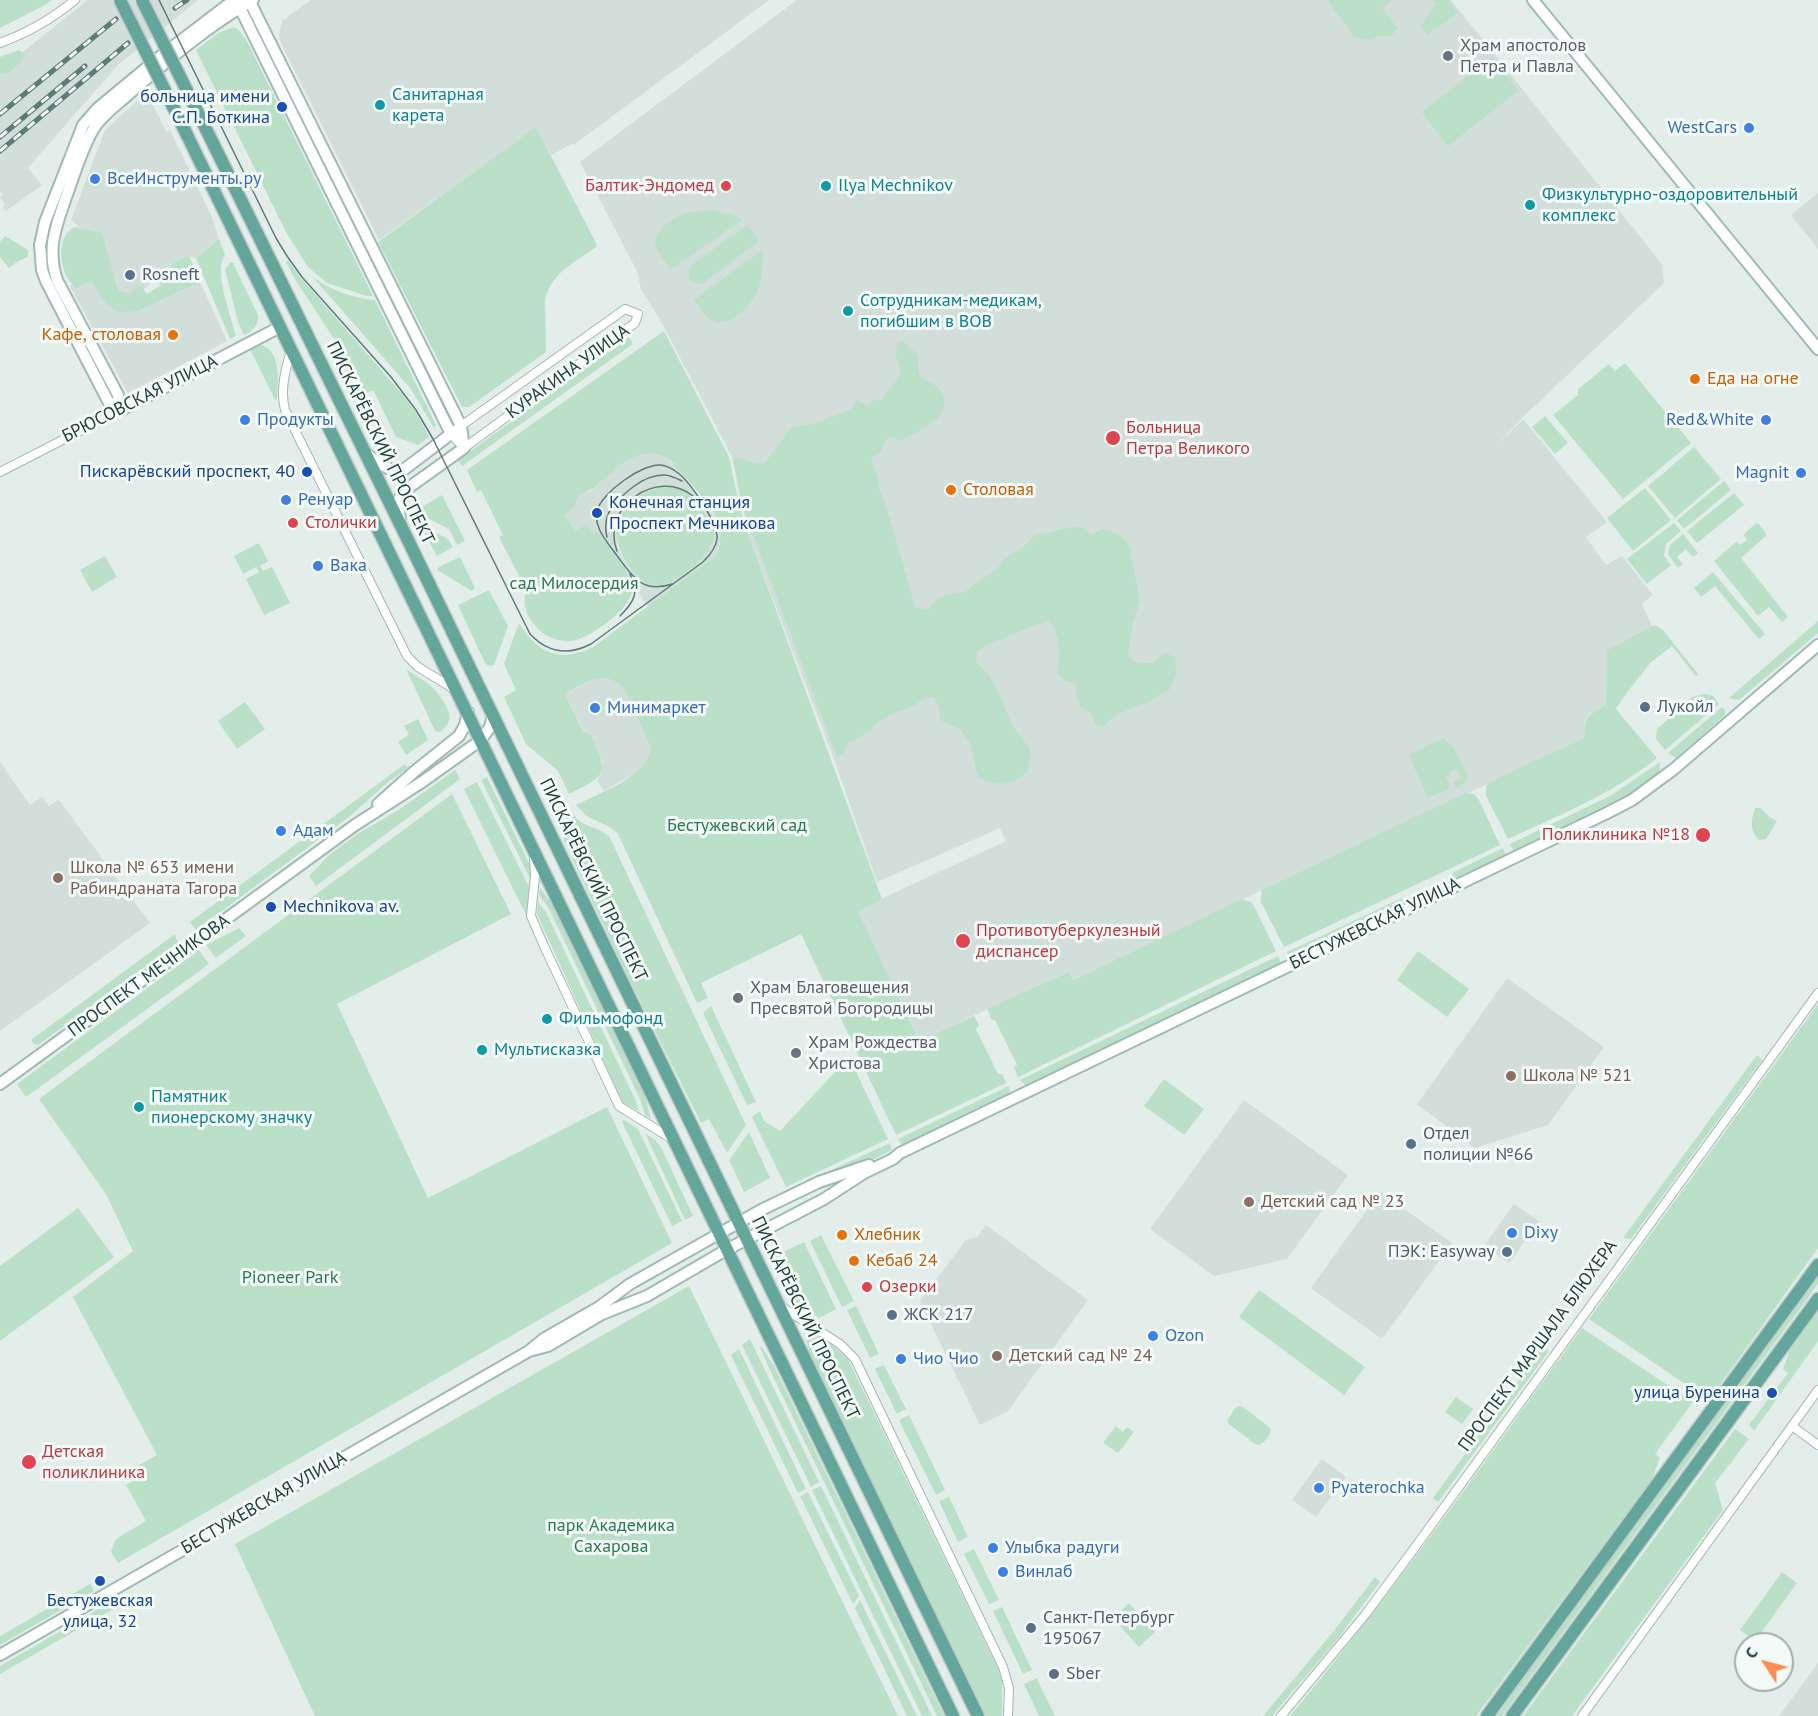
<!DOCTYPE html>
<html>
<head>
<meta charset="utf-8">
<style>
	body { margin:0 }
	#map { position:relative; width:1818px; height:1716px; overflow:hidden; background:#e3eeea; font-family:"PT Sans",sans-serif }
	canvas { display:block }
	.north { position:absolute; left:1734px; top:1632px; width:60px; height:60px; box-sizing:border-box; background:#f4faf7; border:2px solid #a0b0ac; border-radius:50%; rotate:306deg; font-size:16px; font-weight:700; line-height:24px; text-align:center; color:#21413b }
	.north::after { content:''; display:block; margin:auto; width:21px; height:27px; background:#fb8d53; clip-path:polygon(50% 0,100% 100%,50% 72%,0 100%) }
</style>
</head>
<body>
<div id="map">
<canvas width="1818" height="1716"></canvas>
<div class="north">С</div>
</div>
<script>
const ctx = document.querySelector('canvas').getContext('2d');
ctx.lineJoin = 'round';
function paint(path, color) { ctx.fillStyle = color; ctx.fill(path, 'evenodd'); }
function trace(path, color, width, dash) { ctx.strokeStyle = color; ctx.lineWidth = width; ctx.lineCap = dash ? 'butt' : 'round'; ctx.setLineDash(dash || []); ctx.stroke(path); }
function label(font, color, halo, rows, align = 'center') {
  ctx.font = font + ' "PT Sans",sans-serif'; ctx.lineWidth = 6; ctx.setLineDash([]); ctx.textBaseline = 'middle'; ctx.strokeStyle = halo; ctx.fillStyle = color; for (const [text, x, y, turn = 0] of rows) {
    ctx.save(); ctx.translate(x, y); ctx.rotate((+turn || 0) * Math.PI / 180); ctx.textAlign = isNaN(turn) ? turn : align; if (halo) ctx.strokeText(text, 0, 0); ctx.fillText(text, 0, 0); ctx.restore();
  }
}
paint(new Path2D(`
	M88 0H198L119 64 28 168 42 185 6 211 3 207 5 204 0 198 3 194 0 191V70Z
	M311 0H769L575 144H572L551 155 536 128 379 240 280 41 279 35 282 21Z
	M797 0H1451L1662 264 1664 283 1522 418 1490 452 1523 419 1607 522 1586 537 1606 565 1622 556 1653 595 1642 604 1652 626 1607 650 1606 705 1589 714 1585 721 1584 738 1072 980 1067 972 919 1041 857 910 1006 841 1000 828 877 882 834 759 750 539 748 524 742 508 732 457 662 323 641 289 637 271 580 162Z
	M147 92 166 132 170 130 211 215 219 239 196 258 187 256 175 262 130 301 115 298 86 232 71 220 105 130Z
	M1818 193V249L1791 215Z
	M90 275 110 306 131 312 138 311 200 282 227 341 128 393 70 286Z
	M648 453 656 454 676 463 675 467 684 475 717 521 721 538 716 556 648 607 597 531 593 533 576 531 564 516 575 507 579 494 590 492 613 471 632 458 640 454ZM663 487 673 488 714 531 712 546 633 572 622 558 617 545V524L622 514 638 498 655 489Z
	M598 677 608 678 615 680 624 689 651 748 649 757 638 771 604 791 597 780 602 773V761L591 734 584 731 565 694Z
	M0 762 30 805 42 797 49 806 59 800 150 923 0 1031Z
	M1507 978 1604 1047 1548 1125 1475 1148 1417 1104Z
	M1244 1100 1348 1175 1287 1259 1214 1276 1150 1229Z
	M1380 1192 1452 1243 1382 1339 1311 1288Z
	M1514 1204 1539 1221 1509 1263 1485 1245Z
	M986 1225 1088 1300 1008 1411 980 1425 920 1301 966 1240 977 1237Z
	M1322 1459 1346 1477 1316 1517 1292 1500Z
	M1818 1663V1716H1779Z`), '#d1ded9');
paint(new Path2D(`
	M0 0H52L45 5 0 28Z
	M1328 0H1392L1382 8 1398 29 1390 37 1380 35 1372 40 1354 37Z
	M1433 0H1448L1458 13 1427 34 1421 26 1436 4Z
	M234 27 240 31 248 43 373 296H367L327 283 308 267 286 232 196 50 218 33Z
	M19 50 25 55 20 63 7 74H0V57Z
	M1492 57 1518 91 1448 146 1422 112Z
	M536 127 596 243V247C575 262 550 274 545 300L546 352 469 407H462L378 242Z
	M712 210 734 216 742 220 671 269C666 262 657 252 655 244 655 238 659 232 663 227 678 213 693 211 712 210Z
	M747 225 759 241 702 284 693 282 689 279V267Z
	M75 227 100 233 103 236 118 291 130 294 131 291 141 286 147 294 161 285 157 278 175 262 187 256H189L200 282 138 311C111 316 103 301 91 281L77 288C59 278 54 235 75 227Z
	M5 236 28 250V257L18 261 9 268 0 257V241H1Z
	M219 239 225 254C213 272 231 315 236 336L230 339 196 258Z
	M763 249C762 263 763 279 757 292 751 305 729 329 713 321 705 317 700 307 694 300Z
	M288 260 301 278 402 394 415 411 429 437 418 445 396 437 373 390 363 395 342 351 296 281 286 262Z
	M231 262 233 263 258 315C259 325 253 331 244 335L238 322 225 269Z
	M312 276C327 289 355 299 375 300L436 425 434 428 411 389Z
	M664 331 729 457 740 509 750 539 882 899 858 911 919 1041 974 1016 979 1025 976 1029 998 1074H1002L1006 1083 896 1135 801 934 701 983 708 998 697 1003 618 834 610 827 588 817 576 805C600 793 646 777 651 748L624 689C604 667 586 683 565 694L583 731 591 734C608 775 609 774 569 794L558 771 526 744 504 697 516 690 504 664 519 623C538 654 560 663 593 647L716 556C719 547 722 538 720 528 717 513 687 477 675 467L676 463C669 460 662 455 654 454 635 450 616 469 602 481 593 488 590 492 579 494L575 507 564 516 576 531 586 524 593 533 597 531C606 544 629 571 632 585 637 605 593 636 576 640 563 643 548 639 538 629 532 623 525 613 525 605 524 599 526 593 524 587 517 570 507 554 499 537L503 535 481 490 477 492 467 470Z
	M629 337 633 344 462 466 458 460Z
	M903 341 918 355C919 361 917 369 919 374 922 381 933 382 938 388 961 414 918 431 900 441L895 438 890 437 884 442C884 451 879 453 871 458L878 479 879 488 887 509 915 607 928 610 937 599 946 595 965 592 981 579 996 570 1004 560 1023 547 1034 536 1071 527 1082 528 1091 535 1103 529 1113 532 1126 540 1130 549 1140 599 1133 624 1128 655C1134 664 1144 663 1154 663L1161 655 1168 653 1175 658 1176 676 1169 690 1146 703 1118 714 1102 727 1095 723 1090 713 1080 706 1076 695 1077 687 1074 683 1065 681 1058 673C1059 654 1062 636 1048 620L987 645 977 652 976 663C997 677 1001 703 1012 724 1017 734 1026 742 1031 752L1028 772C1009 786 999 787 978 777L970 742 961 730 940 720 939 708 934 698 927 697 910 708 895 712 878 722 869 732 848 743 844 752 837 757 743 508 733 457C744 458 755 465 765 463L792 427 810 425 846 412 851 409 857 400 868 406 870 401 881 400C888 387 895 386 901 372 899 360 893 358 898 343Z
	M260 345C282 349 278 383 277 399L275 400 250 349Z
	M1625 363 1691 443 1623 499 1553 415 1578 395V389L1609 364 1615 371Z
	M1545 416 1568 443 1555 454 1532 427Z
	M1694 447 1721 479 1675 518 1648 486Z
	M1724 481 1731 490 1684 529 1677 520Z
	M663 487C683 489 690 493 701 509 707 518 715 526 714 537 713 554 677 582 662 585 650 587 637 579 631 569 603 532 619 498 663 487Z
	M1645 488 1671 520 1633 551 1607 518Z
	M1734 493 1744 505 1697 543 1687 531Z
	M442 495 465 541 457 545 449 529 421 515 420 508Z
	M1674 523 1681 531 1666 544 1664 556 1671 565 1647 584 1627 559Z
	M1756 523 1759 524 1766 534V536L1741 558 1788 617 1782 622 1769 607 1758 616 1714 561 1737 541 1740 545 1747 540 1744 536 1745 533Z
	M419 524 448 539 453 547 437 556Z
	M1683 534 1698 553 1693 557 1686 549 1677 557 1683 564 1678 568 1668 554 1670 545Z
	M259 543 268 561 260 566 263 571 272 567 290 603 264 615 246 579 259 572 256 567 243 574 234 556Z
	M105 556 117 577 92 592 80 570Z
	M460 557 475 588 472 591 437 570 439 567Z
	M1713 572 1765 634 1759 639 1715 586 1701 597 1694 588Z
	M489 590 508 626 494 665 488 666 485 663 458 605Z
	M1818 621V633L1739 700 1729 698Z
	M1656 625 1663 630 1698 674 1696 676 1672 646 1651 662 1625 695 1616 709 1657 758C1611 795 1561 814 1508 839L1486 796V787L1488 783 1584 738C1586 714 1585 717 1606 705L1607 650 1652 626Z
	M406 669C424 681 437 687 447 708 452 719 449 725 440 732L435 731Z
	M1704 694 1713 696 1719 704 1665 750 1656 739 1657 729 1692 697Z
	M245 702 265 729 237 749 218 721Z
	M1722 707 1725 710V715L1676 758 1668 753Z
	M418 719 428 740 406 755 398 742 409 734 404 726Z
	M1444 738 1453 747 1467 775C1466 783 1463 786 1456 789L1453 782 1462 778 1457 769 1449 773 1450 776 1446 777 1450 786 1449 789 1428 798 1409 756 1410 754Z
	M1660 762 1659 773 1629 795 1614 803 1514 852 1510 844 1610 796Z
	M405 764 408 768 388 782 349 817 196 930 190 922Z
	M455 770 460 779 316 886 309 876 329 855 359 833 400 809Z
	M487 777 527 859 530 865V878L481 780Z
	M477 782 529 887 528 919 464 789Z
	M1466 793 1474 794 1479 800 1500 845 1284 947 1261 902V894L1262 890Z
	M452 794 511 914 337 1004 428 1198 607 1107 672 1243 118 1563 111 1552 115 1541 119 1537 146 1521 126 1485 135 1480 130 1470 157 1455 73 1297 133 1251 106 1194 39 1099Z
	M1755 808H1760L1771 818 1777 821 1766 839 1759 840C1749 829 1751 822 1755 808Z
	M569 811 582 823 601 831 609 836 746 1125 727 1153 709 1119 701 1123 628 977 564 841 563 823Z
	M1503 848 1506 855 1455 880 1452 873Z
	M540 888 555 908 645 1095 651 1119 645 1115 640 1099 549 909 539 894Z
	M1402 898 1404 903 1290 960 1287 952Z
	M1242 899 1251 902 1254 906 1276 951 1018 1077 1014 1067 1017 1065 995 1020H992L987 1009 1068 972 1073 980Z
	M538 902 546 912 635 1099 639 1111 622 1102 537 914Z
	M239 928 246 936 216 958 206 945Z
	M175 934 178 943 38 1045 34 1044 31 1040Z
	M199 950 209 964 26 1097 17 1084Z
	M1418 951 1469 989 1447 1017 1397 980Z
	M1278 956 1281 963 1026 1086 1020 1080Z
	M1818 1004V1248L1709 1400 1589 1319Z
	M711 1006 756 1102 747 1105 703 1013Z
	M1757 1055 1762 1060 1631 1239 1623 1238Z
	M849 1057 888 1139 786 1187 752 1117 760 1111 764 1121 780 1131Z
	M1164 1079 1204 1109 1184 1135 1144 1106Z
	M1009 1086 1010 1093 902 1145 898 1139Z
	M624 1120 638 1129 682 1221 672 1226 622 1122Z
	M749 1132 770 1178 744 1192 729 1160Z
	M645 1133 655 1140 661 1147 693 1216 685 1220Z
	M890 1143 892 1150 868 1162 825 1173Z
	M78 1208 114 1257 0 1341V1266Z
	M821 1235 854 1301 842 1307 810 1241Z
	M804 1242 836 1309 819 1318 796 1303 773 1257Z
	M1818 1276V1284L1502 1716H1496Z
	M689 1286 898 1716H315L235 1544Z
	M1259 1290 1365 1367 1344 1395 1239 1317Z
	M856 1306 879 1354 870 1358 847 1310Z
	M1818 1310V1341L1754 1431 1749 1425 1788 1373 1783 1369 1790 1349Z
	M1582 1328 1693 1402 1655 1454 1660 1458 1652 1479 1476 1716H1290C1394 1592 1486 1459 1582 1328Z
	M805 1329 830 1343 848 1359 998 1669 1002 1680V1716H986L979 1706 812 1361 804 1332Z
	M750 1339 819 1482 811 1487 742 1345Z
	M761 1346 774 1366 944 1716H937L769 1368 760 1347Z
	M1543 1347 1549 1351 1438 1502 1433 1498Z
	M739 1349 806 1489 798 1493 731 1355Z
	M884 1365 906 1409 897 1414 875 1369Z
	M1456 1397 1473 1409 1462 1424 1445 1412Z
	M1239 1406 1243 1407 1268 1426 1271 1430C1269 1437 1265 1442 1259 1445L1255 1444 1229 1424 1227 1421 1235 1408Z
	M909 1415 945 1490 936 1495 899 1420Z
	M1116 1426 1123 1432 1127 1427 1134 1432 1118 1453 1103 1443Z
	M1735 1429 1749 1439 1715 1483 1723 1510 1572 1716H1523Z
	M821 1486 932 1716H922L812 1490Z
	M808 1492 859 1596 853 1604 800 1496Z
	M949 1497 968 1537 958 1542 939 1501Z
	M974 1549 999 1600 989 1604 964 1554Z
	M1782 1572 1797 1583 1755 1641 1740 1630Z
	M1375 1577 1380 1582 1339 1637 1272 1716H1263L1333 1632Z
	M90 1584 94 1591 0 1645V1636Z
	M118 1598 122 1604 0 1674V1666Z
	M860 1600 917 1716H907L855 1608Z
	M1129 1603 1155 1632 1139 1647 1113 1618Z
	M1002 1607 1032 1670 1023 1674 993 1611Z
	M1037 1678V1679L1055 1716H1039L1024 1684Z`), '#bae0c8');
const street = new Path2D(`
	M0 43C28 33 52 19 75 0
	M291 351C285 371 280 390 285 410L407 656 418 667 454 689
	M451 434 464 448 635 323 638 314 625 309 461 426
	M0 472 119 411
	M534 858 535 876 531 916 544 946 619 1106 672 1139
	M782 1307 840 1344 855 1359 1003 1667 1009 1688 1008 1716
	M1792 1426 1818 1445
	M1281 1716 1365 1615 1416 1546 1818 993
	M1582 1716 1818 1390`);
const secondary = new Path2D(`
	M247 0 250 2 461 426 464 448 404 491C397 500 397 506 400 517
	M1533 0 1818 349
	M240 1V8L451 434
	M119 411 118 395 57 280C47 250 55 229 65 200 73 179 82 147 94 128 103 114 118 104 130 93 169 59 208 26 253 0
	M119 411 108 401 46 281 42 270 40 245 45 222 83 125 98 108 162 55 234 0
	M119 411 280 327
	M365 453C376 460 388 472 402 471L456 430
	M378 804 415 771 459 736 465 725 468 712
	M0 1084 355 825 422 782 481 740 490 727 493 716
	M529 1351 548 1346 602 1314 647 1296 726 1250 824 1199 864 1173 893 1159 900 1153 1607 813 1632 800 1674 769 1818 645
	M0 1655 529 1351 545 1338 599 1307 630 1284 761 1210 819 1182 869 1165`);
const primary = new Path2D(`
	M205 127 404 532 978 1716
	M187 135C443 662 696 1190 953 1716
	M1487 1716 1818 1265
	M1512 1716 1818 1299`);
trace(street, '#a5b7b2', 10);
trace(secondary, '#a0bab4', 14);
trace(primary, '#c1cac8', 15);
trace(street, '#fff', 8);
trace(secondary, '#fff', 10);
trace(primary, '#64a69c', 12);
trace(new Path2D(`
	M159 0 276 238 287 256 302 277 391 377 416 410 433 439 530 634C548 653 568 656 591 644L703 562C710 555 716 548 717 539 719 524 690 482 678 473 673 469 668 466 661 465 643 463 601 493 597 511 594 526 604 538 612 549 630 572 639 595 672 584
	M607 537C601 514 616 500 633 487 642 480 652 475 664 475 670 475 676 478 682 481
	M617 551C600 508 657 467 693 496
	M620 616C635 601 639 593 630 574`), '#5c7c77', 1.5);
const rail = new Path2D(`
	M175 8 187 0
	M0 114 116 19
	M0 137 85 66
	M0 151 128 43`);
trace(rail, '#5c7c77', 5);
trace(rail, '#f4faf7', 3, [9]);
const primaryBridge = new Path2D(`
	M120 0 187 135
	M142 0 205 127`);
trace(primaryBridge, '#c1cac8', 15, []);
trace(primaryBridge, '#64a69c', 12);
for (const [x, y, r, color] of [
	[1448,56,6,"#6b7280"],
	[380,105,6,"#0f9aa8"],
	[282,107,6,"#1a4fb4"],
	[1749,128,6,"#3f7fe0"],
	[95,179,6,"#3f7fe0"],
	[726,186,6,"#e0444e"],
	[826,186,6,"#0f9aa8"],
	[1530,205,6,"#0f9aa8"],
	[130,275,6,"#5c6f8a"],
	[848,311,6,"#0f9aa8"],
	[173,335,6,"#e8710a"],
	[1695,379,6,"#e8710a"],
	[245,420,6,"#3f7fe0"],
	[1766,420,6,"#3f7fe0"],
	[1113,438,8,"#e0444e"],
	[307,472,6,"#1a4fb4"],
	[1801,473,6,"#3f7fe0"],
	[951,490,6,"#e8710a"],
	[286,500,6,"#3f7fe0"],
	[597,513,6,"#1a4fb4"],
	[293,523,6,"#e0444e"],
	[318,566,6,"#3f7fe0"],
	[1645,707,6,"#5c6f8a"],
	[595,708,6,"#3f7fe0"],
	[281,831,6,"#3f7fe0"],
	[1703,835,8,"#e0444e"],
	[58,878,6,"#8d6e63"],
	[271,907,6,"#1a4fb4"],
	[963,941,8,"#e0444e"],
	[738,998,6,"#6b7280"],
	[547,1019,6,"#0f9aa8"],
	[482,1050,6,"#0f9aa8"],
	[796,1053,6,"#6b7280"],
	[1511,1076,6,"#8d6e63"],
	[139,1107,6,"#0f9aa8"],
	[1411,1144,6,"#5c6f8a"],
	[1249,1202,6,"#8d6e63"],
	[1512,1233,6,"#3f7fe0"],
	[842,1235,6,"#e8710a"],
	[1507,1252,6,"#5c6f8a"],
	[854,1261,6,"#e8710a"],
	[867,1287,6,"#e0444e"],
	[892,1315,6,"#5c6f8a"],
	[1153,1336,6,"#3f7fe0"],
	[997,1356,6,"#8d6e63"],
	[901,1359,6,"#3f7fe0"],
	[1772,1393,6,"#1a4fb4"],
	[29,1462,8,"#e0444e"],
	[1319,1488,6,"#3f7fe0"],
	[993,1548,6,"#3f7fe0"],
	[1003,1572,6,"#3f7fe0"],
	[100,1581,6,"#1a4fb4"],
	[1031,1628,6,"#5c6f8a"],
	[1054,1674,6,"#5c6f8a"]
]) { const dot = new Path2D(); dot.arc(x, y, r, 0, 2 * Math.PI); ctx.fillStyle = color; ctx.fill(dot); trace(dot, '#f4faf7', 2); }
label('18px', '#5b616d', '#f4faf7', [
	["Храм апостолов",1460,46],
	["Петра и Павла",1460,67],
	["Храм Благовещения",750,988],
	["Пресвятой Богородицы",750,1009],
	["Храм Рождества",808,1043],
	["Христова",808,1064]
], 'left');
label('18px', '#0d838f', '#f4faf7', [
	["Санитарная",392,95],
	["карета",392,116],
	["Ilya Mechnikov",838,186],
	["Физкультурно-оздоровительный",1542,195],
	["комплекс",1542,216],
	["Сотрудникам-медикам,",860,301],
	["погибшим в ВОВ",860,322],
	["Фильмофонд",559,1019],
	["Мультисказка",494,1050],
	["Памятник",151,1097],
	["пионерскому значку",151,1118]
], 'left');
label('18px', '#164399', '#f4faf7', [
	["больница имени",270,97],
	["С.П. Боткина",270,118],
	["Пискарёвский проспект, 40",295,472],
	["Конечная станция",609,503,"left"],
	["Проспект Мечникова",609,524,"left"],
	["Mechnikova av.",283,907,"left"],
	["улица Буренина",1760,1393],
	["Бестужевская",100,1601,"center"],
	["улица, 32",100,1622,"center"]
], 'right');
label('18px', '#366cbe', '#f4faf7', [
	["WestCars",1737,128,"right"],
	["ВсеИнструменты.ру",107,179],
	["Продукты",257,420],
	["Red&White",1754,420,"right"],
	["Magnit",1789,473,"right"],
	["Ренуар",298,500],
	["Вака",330,566],
	["Минимаркет",607,708],
	["Адам",293,831],
	["Dixy",1524,1233],
	["Ozon",1165,1336],
	["Чио Чио",913,1359],
	["Pyaterochka",1331,1488],
	["Улыбка радуги",1005,1548],
	["Винлаб",1015,1572]
], 'left');
label('18px', '#be3a42', '#f4faf7', [
	["Балтик-Эндомед",714,186,"right"],
	["Больница",1126,428],
	["Петра Великого",1126,449],
	["Столички",305,523],
	["Поликлиника №18",1690,835,"right"],
	["Противотуберкулезный",976,931],
	["диспансер",976,952],
	["Озерки",879,1287],
	["Детская",42,1452],
	["поликлиника",42,1473]
], 'left');
label('18px', '#4e5e75', '#f4faf7', [
	["Rosneft",142,275],
	["Лукойл",1657,707],
	["Отдел",1423,1134],
	["полиции №66",1423,1155],
	["ПЭК: Easyway",1495,1252,"right"],
	["ЖСК 217",904,1315],
	["Санкт-Петербург",1043,1618],
	["195067",1043,1639],
	["Sber",1066,1674]
], 'left');
label('18px', '#c56008', '#f4faf7', [
	["Кафе, столовая",161,335,"right"],
	["Еда на огне",1707,379],
	["Столовая",963,490],
	["Хлебник",854,1235],
	["Кебаб 24",866,1261]
], 'left');
label('18px', '#21413b', '#f4faf7', [
	["КУРАКИНА УЛИЦА",568,372,-36],
	["БРЮСОВСКАЯ УЛИЦА",140,399,-27],
	["ПИСКАРЁВСКИЙ ПРОСПЕКТ",380,443,64],
	["ПИСКАРЁВСКИЙ ПРОСПЕКТ",593,880,64],
	["БЕСТУЖЕВСКАЯ УЛИЦА",1375,924,-26],
	["ПРОСПЕКТ МЕЧНИКОВА",149,976,-36],
	["ПИСКАРЁВСКИЙ ПРОСПЕКТ",805,1318,64],
	["ПРОСПЕКТ МАРШАЛА БЛЮХЕРА",1538,1346,-54],
	["БЕСТУЖЕВСКАЯ УЛИЦА",264,1503,-30]
]);
label('18px', '#287b50', '#f4faf7', [
	["сад Милосердия",574,584],
	["Бестужевский сад",737,826],
	["Pioneer Park",290,1278],
	["парк Академика",611,1526],
	["Сахарова",611,1547]
]);
label('18px', '#785e54', '#f4faf7', [
	["Школа № 653 имени",70,868],
	["Рабиндраната Тагора",70,889],
	["Школа № 521",1523,1076],
	["Детский сад № 23",1261,1202],
	["Детский сад № 24",1009,1356]
], 'left');
</script>
</body>
</html>
